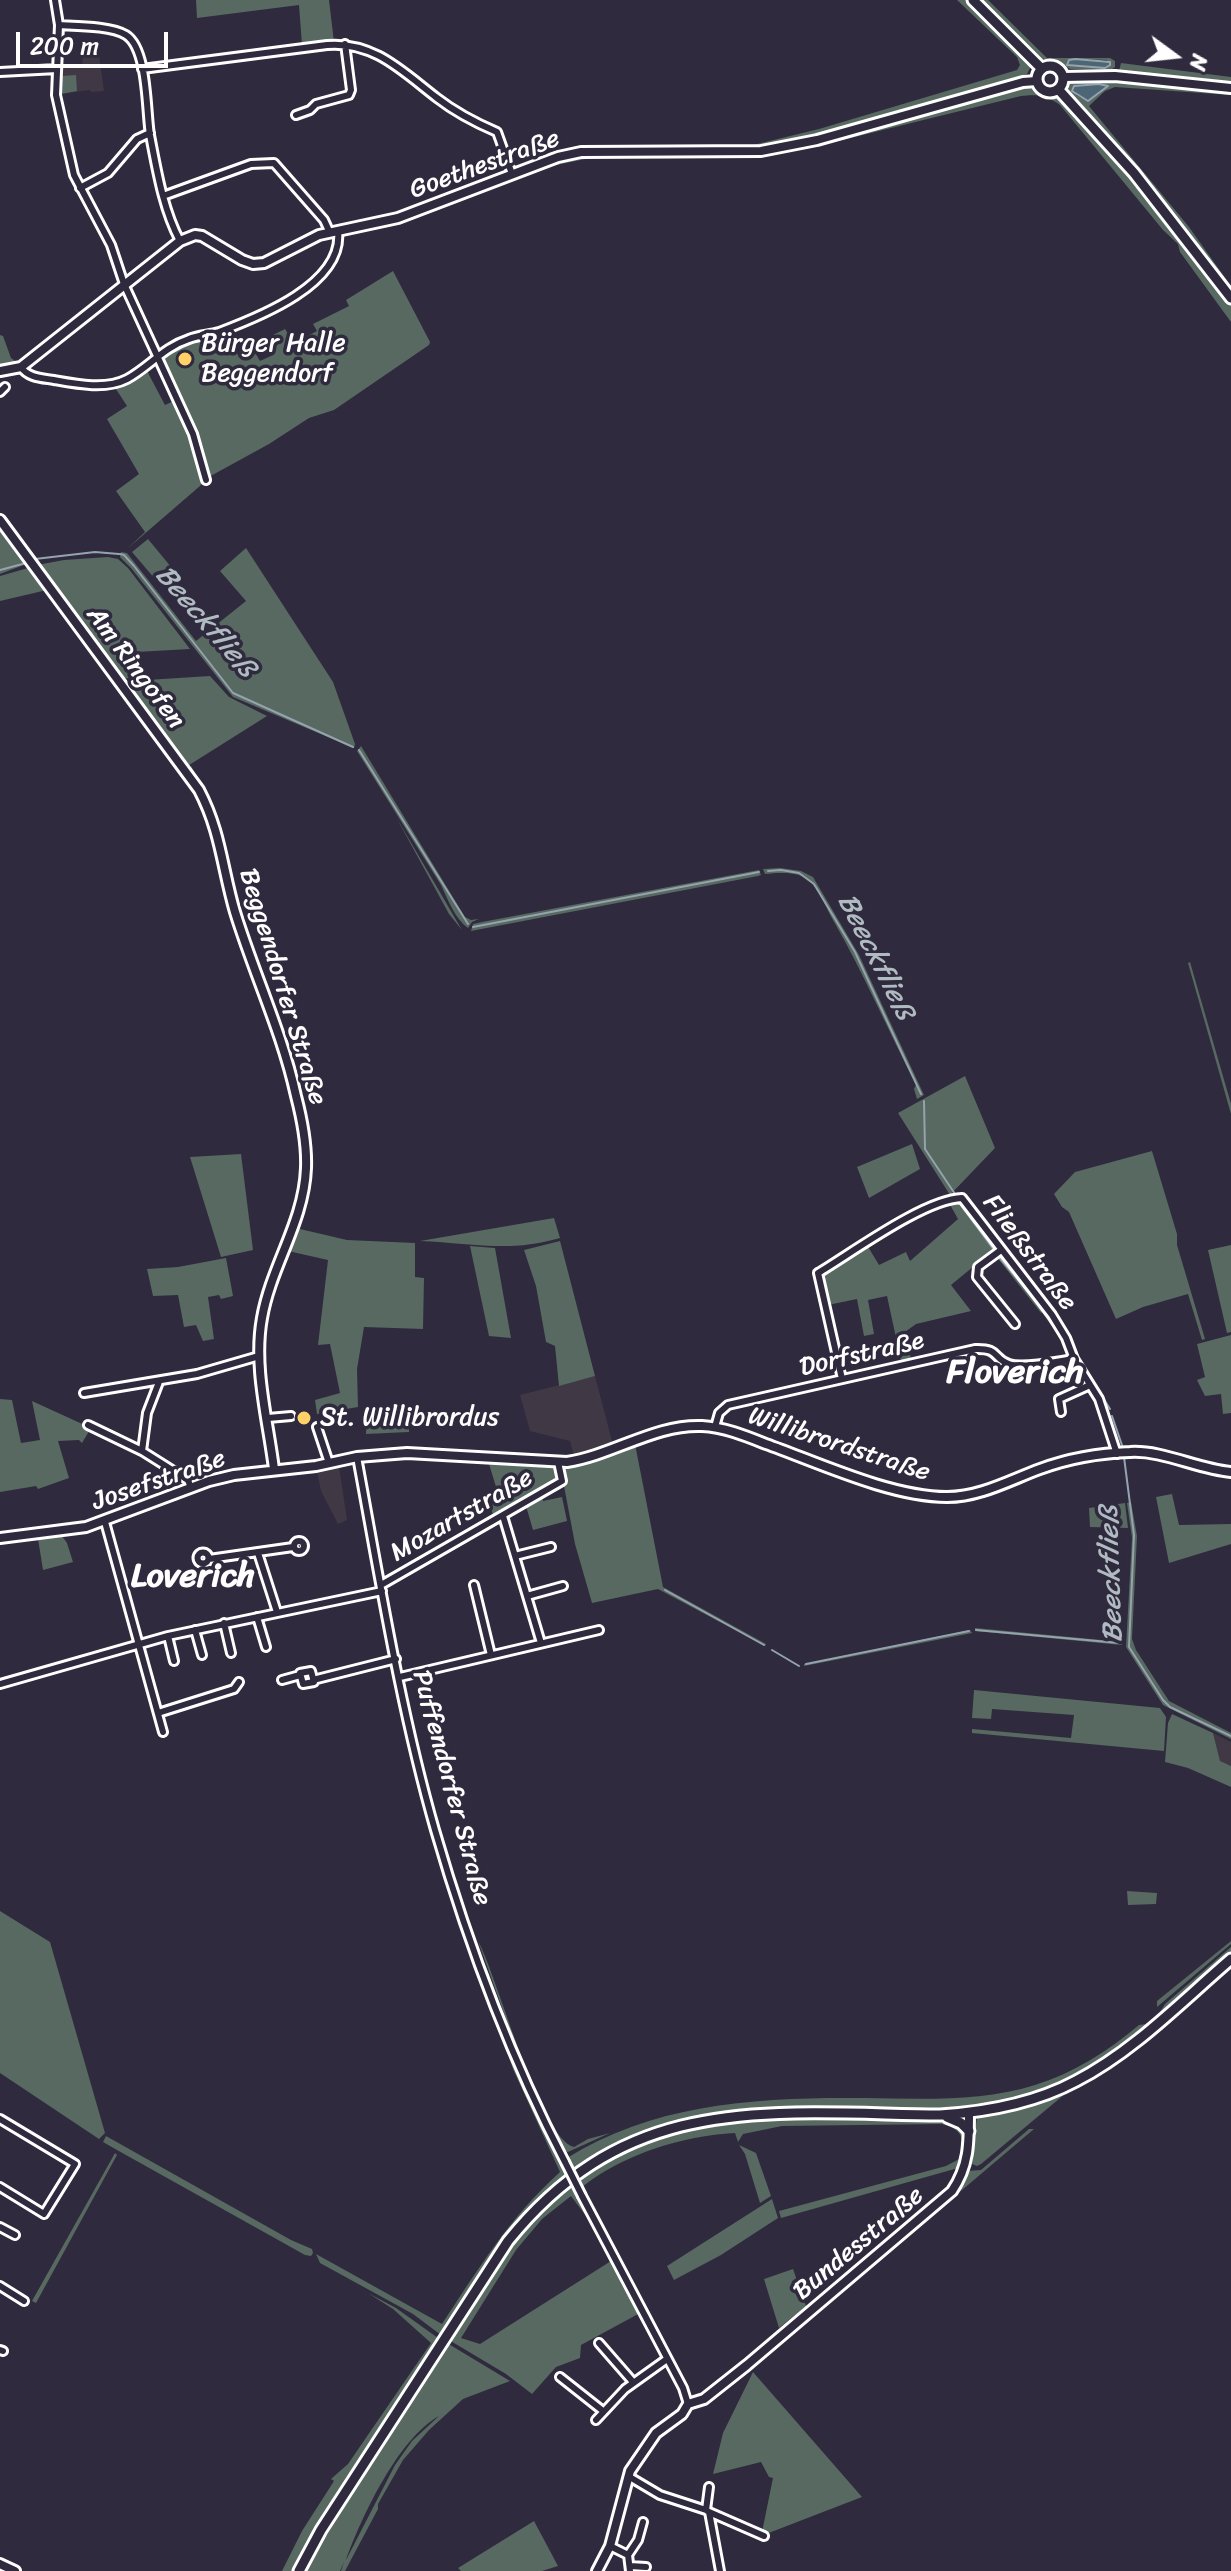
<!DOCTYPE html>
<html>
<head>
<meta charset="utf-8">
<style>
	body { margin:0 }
	#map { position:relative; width:1231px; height:2571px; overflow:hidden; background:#2f2a3d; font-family:Sriracha,sans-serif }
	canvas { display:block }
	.north { position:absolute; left:1135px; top:16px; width:80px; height:80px; -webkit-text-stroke:6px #2f2a3d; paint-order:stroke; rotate:105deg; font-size:22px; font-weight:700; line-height:32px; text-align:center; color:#fff }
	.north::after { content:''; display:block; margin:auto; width:28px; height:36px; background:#fff; clip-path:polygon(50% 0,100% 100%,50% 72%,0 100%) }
	.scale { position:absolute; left:16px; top:32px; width:152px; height:36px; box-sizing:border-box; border:4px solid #fff; border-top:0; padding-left:10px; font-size:24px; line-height:28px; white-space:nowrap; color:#fff; -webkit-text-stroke:6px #2f2a3d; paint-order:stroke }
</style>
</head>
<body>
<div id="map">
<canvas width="1231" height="2571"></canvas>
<div class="north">N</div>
<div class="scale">200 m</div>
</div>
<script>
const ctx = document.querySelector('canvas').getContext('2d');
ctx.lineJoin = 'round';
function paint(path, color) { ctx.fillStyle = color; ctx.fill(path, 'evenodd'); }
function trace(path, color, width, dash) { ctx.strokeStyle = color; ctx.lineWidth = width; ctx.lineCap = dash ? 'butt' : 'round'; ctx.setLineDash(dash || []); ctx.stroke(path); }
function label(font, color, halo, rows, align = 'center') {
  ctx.font = font + ' Sriracha,sans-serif'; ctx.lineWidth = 7; ctx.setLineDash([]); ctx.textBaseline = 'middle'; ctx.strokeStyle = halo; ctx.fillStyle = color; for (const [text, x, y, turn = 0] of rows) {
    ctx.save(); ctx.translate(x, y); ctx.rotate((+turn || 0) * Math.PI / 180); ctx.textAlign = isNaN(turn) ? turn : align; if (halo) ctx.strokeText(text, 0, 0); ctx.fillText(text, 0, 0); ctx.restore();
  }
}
paint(new Path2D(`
	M83 54 99 55 104 91 91 92 90 90 60 94 62 66H82Z
	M595 1376 613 1445 574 1456 570 1441 530 1431 520 1395Z
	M339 1466 347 1520 338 1524 321 1491 317 1471Z
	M1213 1733 1231 1742V1766L1220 1762Z`), '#403844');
paint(new Path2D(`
	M196 0H329L334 42 302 45 299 5 197 18Z
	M957 0H968L1024 56 1031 66 1027 74 808 137 761 147 729 150 716 149 753 145 819 129 1017 70 1020 65 1017 57Z
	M977 0H988L1047 58H1110L1115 61V67L1111 70 1070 69 1057 61 1037 58ZM1075 59 1107 60 1105 68 1078 66 1068 62Z
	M1121 63 1231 77V83L1119 71Z
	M76 75 77 91 61 94 62 76Z
	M1112 78 1231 90V95L1115 87 1105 91 1089 106 1189 227 1231 286V295L1065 89 1069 81ZM1099 84 1101 92 1088 101 1076 95 1080 85Z
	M1026 86 1061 97 1134 178 1231 304V322L1180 252 1178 244 1163 230 1060 105C1047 95 1037 94 1021 96L818 146 728 158 730 154 762 152Z
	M623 146 709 148 573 149 511 167 565 149Z
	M599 155H718L720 158 595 157 537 169 568 157Z
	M393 271 430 342 429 345 334 410 309 418 269 444 207 478 162 357 180 345 227 332 239 357 253 349 260 361 273 355 267 338 285 329 294 343 317 331 313 324 349 306 346 300Z
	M0 335 3 336 11 358 19 364 0 367Z
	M146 369 165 405 176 400 187 424 204 479 200 486 127 549 145 532 116 491 139 474 107 419 127 406 114 386 126 383Z
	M0 524 29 563 0 574Z
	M148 539 176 573 161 586 132 552Z
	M246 548 333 682 355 744 354 748 233 697 131 568 120 557 121 552 127 553 196 641 246 601 220 571Z
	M108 557 118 559 128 568 190 649 136 652 137 677 122 679 37 565 64 560Z
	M28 568 32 569 187 776 209 817 195 790 47 590 0 601V576Z
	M210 676 229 697 267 716 186 767 127 686 131 681Z
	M361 746 465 917 471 920 479 919 472 922 468 928C455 919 448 900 441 885L357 751Z
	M191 766 217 815 239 908 269 990 243 928 217 824 210 805 189 771Z
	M396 817 462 930 449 914Z
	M780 868 801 871 813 877 859 955 924 1095 917 1099 914 1089 916 1085C888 1030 864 974 833 920 826 908 819 888 807 879 796 871 778 873 765 874L763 869Z
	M759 870 761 875 758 876 471 931 473 924 482 922Z
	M1190 962 1231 1104V1114L1188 963Z
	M965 1076 995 1148 950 1195 898 1113Z
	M912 1144 920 1169 869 1198 857 1167Z
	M1152 1151 1177 1234V1245L1205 1339 1202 1340 1188 1294 1143 1307 1116 1319 1069 1212 1062 1207 1054 1194 1075 1172Z
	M241 1154 253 1250 221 1257 190 1157Z
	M960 1201 966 1205 996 1248 951 1285 971 1311 916 1324 905 1332 911 1359 901 1361 887 1296 868 1300 874 1334 864 1336 857 1299 828 1305 842 1370 846 1375 842 1377 821 1280 822 1274 867 1245 879 1265 906 1252 910 1261 958 1219 949 1203Z
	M554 1218 560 1238C510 1253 471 1243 420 1241Z
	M300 1229 347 1240 415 1243V1277L424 1278 423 1329 364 1327 357 1369 358 1407 317 1414 315 1400 340 1393 330 1344 318 1345 328 1260 288 1251 296 1230Z
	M560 1241 595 1376 559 1386 555 1346 546 1342 536 1286 524 1250Z
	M1231 1245V1332L1227 1333 1208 1250Z
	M470 1246 495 1248 511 1338 489 1336Z
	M1001 1254 1046 1309 1041 1313 996 1256Z
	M226 1258 233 1296 221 1299 219 1295 208 1297 214 1339 203 1341 196 1325 184 1327 178 1295 153 1296 147 1269 178 1267Z
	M1231 1335V1413L1223 1414 1221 1394 1205 1396 1197 1380 1205 1377 1197 1344Z
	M0 1399 12 1400 21 1443 40 1440 32 1401 91 1428 82 1443 79 1440 58 1441 69 1478 38 1489 36 1486 0 1492Z
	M367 1418 409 1422V1432L366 1434Z
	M635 1444 663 1587 766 1644 765 1646 658 1589 592 1603 575 1544 560 1465Z
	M489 1464 555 1467 558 1481 494 1518 486 1492 497 1490Z
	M1172 1494 1179 1525 1231 1524V1544L1169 1563 1156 1497Z
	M542 1496 543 1501 562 1497 567 1521 533 1530 526 1506Z
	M1131 1502 1137 1536 1132 1639 1136 1650 1169 1701 1231 1733V1739L1163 1705 1126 1647 1132 1538 1127 1503Z
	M1125 1503 1128 1528 1090 1527 1089 1508Z
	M62 1536 67 1543 73 1562 43 1570 38 1539Z
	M975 1628 1122 1642V1645L975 1631Z
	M970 1630 972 1633 804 1666V1664Z
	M974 1690 1160 1708 1166 1717 1164 1751 972 1733V1729L1071 1738 1074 1715 992 1709 991 1719 972 1718Z
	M1172 1714 1213 1733 1220 1761 1231 1766V1787L1188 1768 1165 1762 1168 1723Z
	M432 1834 514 2065 566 2175 519 2219 441 2335 413 2314 320 2263 316 2254 442 2324C479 2268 509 2218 560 2172L513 2069Z
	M1127 1891 1157 1893 1156 1904 1128 1905Z
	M0 1911 50 1942 105 2133 99 2139 0 2073Z
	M478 1941C497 1975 540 2139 574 2147L588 2139 610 2133 568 2152 565 2151 522 2063Z
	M1231 1941V1944L1157 2007V2001Z
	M1231 1947V1952L1160 2012 1165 2004Z
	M1231 1965V1968L1122 2059 1065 2094 981 2164 977 2166 972 2164 971 2159 977 2118 1029 2105 1072 2087Z
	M1146 2024C1099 2064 1052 2091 991 2103 959 2110 927 2110 894 2110 781 2111 670 2098 573 2171L567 2158C656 2102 763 2097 866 2098 923 2099 980 2102 1035 2085 1074 2073 1108 2051 1139 2025Z
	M930 2119C961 2123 970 2126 964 2160L959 2161 958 2168 781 2218 779 2211 946 2166 963 2157C964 2137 961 2128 941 2124L782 2126 743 2134 738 2142 735 2133C682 2136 624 2154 582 2187L577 2179C680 2104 809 2120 930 2119Z
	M1029 2129H1034L751 2369V2365L959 2186 967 2171 981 2170Z
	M106 2136 291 2240 312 2249 313 2253 311 2256 305 2255 117 2150 103 2142Z
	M739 2145 756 2153 771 2196 760 2203 745 2154Z
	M115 2153 117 2155 36 2303 32 2301Z
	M570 2184 584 2204 640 2313 581 2345 580 2358 556 2367 532 2394 506 2374 449 2340 511 2243 528 2223ZM571 2196 586 2216 611 2261 480 2344 461 2338 516 2250 542 2219Z
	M772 2199 778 2218 721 2255 674 2280 667 2266Z
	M793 2269 806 2306 779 2328 764 2279Z
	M368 2293 396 2308 438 2338 309 2541 294 2571H282L302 2531 334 2481 331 2479 348 2464 431 2343 393 2309Z
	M447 2343 510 2381 463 2399 429 2430 403 2460 378 2504V2509L345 2571H341L344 2562 340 2571H304ZM439 2416 412 2441 395 2465 346 2560C362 2516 398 2439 439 2416Z
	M753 2372 862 2497 766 2534 762 2532 773 2478 769 2477 761 2462 713 2474 723 2433Z
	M534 2521 558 2566 542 2571H461L458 2568Z`), '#576961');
const water = new Path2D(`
	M1075 59 1110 62V65L1105 68 1067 65 1069 60Z
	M1099 84 1108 86 1088 101 1072 91 1074 86Z`);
paint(water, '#4d6676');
trace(water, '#94a3ad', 2);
trace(new Path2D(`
	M120 554 124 555 134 566 233 693 353 747
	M35 559 95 552 119 554
	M0 570 26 563
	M359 750 468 924
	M768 871 781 870 799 873 814 884 855 952 921 1094
	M473 927 759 872
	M924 1101 925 1149 955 1194
	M955 1203 960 1204 994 1250
	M998 1256 1034 1299 1062 1339
	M1088 1374 1110 1409
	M1112 1416 1123 1448
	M1124 1457 1134 1535 1129 1647 1163 1700 1170 1707 1231 1736
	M665 1590 764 1645
	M976 1630 1119 1643
	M772 1650 799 1666
	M806 1664 969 1631`), '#94a3ad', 2);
const street = new Path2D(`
	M55 0 59 25 56 95 74 175 111 245 124 284 193 434 206 480
	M59 25C77 26 112 26 126 35 148 49 146 111 150 135 157 171 163 209 180 241
	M142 69 327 45C374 41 403 72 437 98 455 112 476 123 497 132L512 174
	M0 72 57 69
	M296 115 310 110 316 104 349 95 351 90 345 44
	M80 188 108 173 137 139 150 133
	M163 196 251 164 274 163 324 220 330 233
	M21 367C28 378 42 378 54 380 76 384 106 390 127 379 149 367 164 347 189 339 198 335 209 335 219 332 259 317 344 284 338 231
	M0 392 5 387
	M1001 1250 978 1267 977 1277 1015 1324
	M842 1379 818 1273C853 1252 925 1199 962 1198L1052 1315 1066 1338 1074 1359 1099 1399 1117 1454
	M84 1393 197 1374 259 1356
	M1061 1412 1059 1399 1090 1385
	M268 1418 291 1416
	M88 1425 142 1451 188 1480 191 1488
	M317 1427 329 1463
	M715 1427 719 1413 728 1405 975 1349C1000 1348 993 1359 1009 1364 1024 1369 1058 1361 1074 1359
	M142 1451 147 1413 159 1382
	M357 1457C380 1581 400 1708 435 1830 468 1944 510 2057 565 2162
	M503 1516 541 1643
	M105 1522 163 1732
	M294 1546a5 5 0 1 1 10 0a5 5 0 1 1-10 0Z
	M197.5 1558a5.5 5.5 0 1 1 11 0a5.5 5.5 0 1 1-11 0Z
	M258 1553 277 1612
	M515 1556 551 1547
	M209 1559 293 1547
	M381 1585 562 1481 558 1462
	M474 1585 491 1655
	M527 1596 563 1586
	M257 1617 266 1647
	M224 1623 231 1653
	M195 1630 202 1655
	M168 1636 174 1661
	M311 1671 314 1682 303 1684 300 1673Z
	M400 1677 599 1630
	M282 1680 300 1675
	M313 1680 396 1659
	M0 1684 168 1636 382 1591
	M158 1713 234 1689 239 1682
	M0 2119 75 2164 44 2214 0 2187
	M582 2196 683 2388 688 2404
	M0 2227 15 2235
	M0 2286 24 2301
	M599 2343 633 2382
	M0 2350 3 2351
	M560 2377 603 2411
	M596 2420 625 2389 667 2359
	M628 2476 660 2495 706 2510
	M709 2487 706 2510 709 2512 720 2571
	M709 2512 764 2536
	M610 2546 628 2555 630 2571
	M628 2555 638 2540 643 2522
	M630 2566 646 2567`);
const secondary = new Path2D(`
	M1063 77 1115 76 1231 88
	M0 371 21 367 180 241 195 235 202 236 242 260 253 264 264 263 319 235 398 218 558 157 581 152 761 151 817 140 1023 82 1037 81
	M0 520 199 790C221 832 222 868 235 912 254 974 282 1032 296 1096 302 1119 307 1143 306 1168 304 1222 271 1266 262 1318 253 1367 268 1420 274 1469
	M0 1538 86 1527 209 1481 234 1475 316 1466 357 1457 407 1453 567 1462C613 1455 655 1424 702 1426 724 1427 746 1436 766 1444 819 1463 891 1497 947 1497 980 1497 1010 1480 1040 1469 1067 1459 1101 1453 1130 1452 1163 1450 1197 1469 1231 1472
	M0 2564 15 2571
	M597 2571 610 2546 630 2471 656 2433 682 2414 688 2404 704 2399 747 2365 952 2191C969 2166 969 2143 969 2113`);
const primary = new Path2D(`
	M973 0 1042 69
	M1037 79a13 13 0 1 1 26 0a13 13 0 1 1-26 0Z
	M1058 89 1134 173 1231 298
	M947 2117 961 2123 969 2131
	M299 2571 321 2530 508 2241C629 2091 767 2113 940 2115 986 2112 1035 2103 1076 2081 1134 2051 1182 2001 1231 1959`);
trace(street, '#fff', 12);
trace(secondary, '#fff', 14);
trace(primary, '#fff', 15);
trace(street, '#2f2a3d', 6);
trace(secondary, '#2f2a3d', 8);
trace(primary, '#2f2a3d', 9);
const streetBridge = new Path2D(`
	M565 2162 582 2196`);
trace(streetBridge, '#fff', 12, []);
trace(streetBridge, '#2f2a3d', 6);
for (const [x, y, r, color] of [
	[185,359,8,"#ffd166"],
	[304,1418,8,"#ffd166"]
]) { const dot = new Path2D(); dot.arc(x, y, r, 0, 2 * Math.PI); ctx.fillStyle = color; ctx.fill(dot); trace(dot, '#2f2a3d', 3); }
label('26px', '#fff', '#2f2a3d', [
	["Goethestraße",485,165,-20],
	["Am Ringofen",135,668,53],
	["Beggendorfer Straße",282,987,73],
	["Fließstraße",1029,1253,53],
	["Dorfstraße",862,1355,-13],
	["Willibrordstraße",839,1445,18],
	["Josefstraße",159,1481,-19],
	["Mozartstraße",462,1516,-30],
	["Puffendorfer Straße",451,1788,75],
	["Bundesstraße",859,2244,-40]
]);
label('26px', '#fff', '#2f2a3d', [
	["Bürger Halle",201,344],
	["Beggendorf",201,374],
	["St. Willibrordus",320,1418]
], 'left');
label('italic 28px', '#afbac1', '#2f2a3d', [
	["Beeckfließ",205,622,49],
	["Beeckfließ",875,957,63],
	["Beeckfließ",1112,1574,-92]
]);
label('bold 34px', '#fff', '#2f2a3d', [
	["Floverich",1015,1373],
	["Loverich",193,1577]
]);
</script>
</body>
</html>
